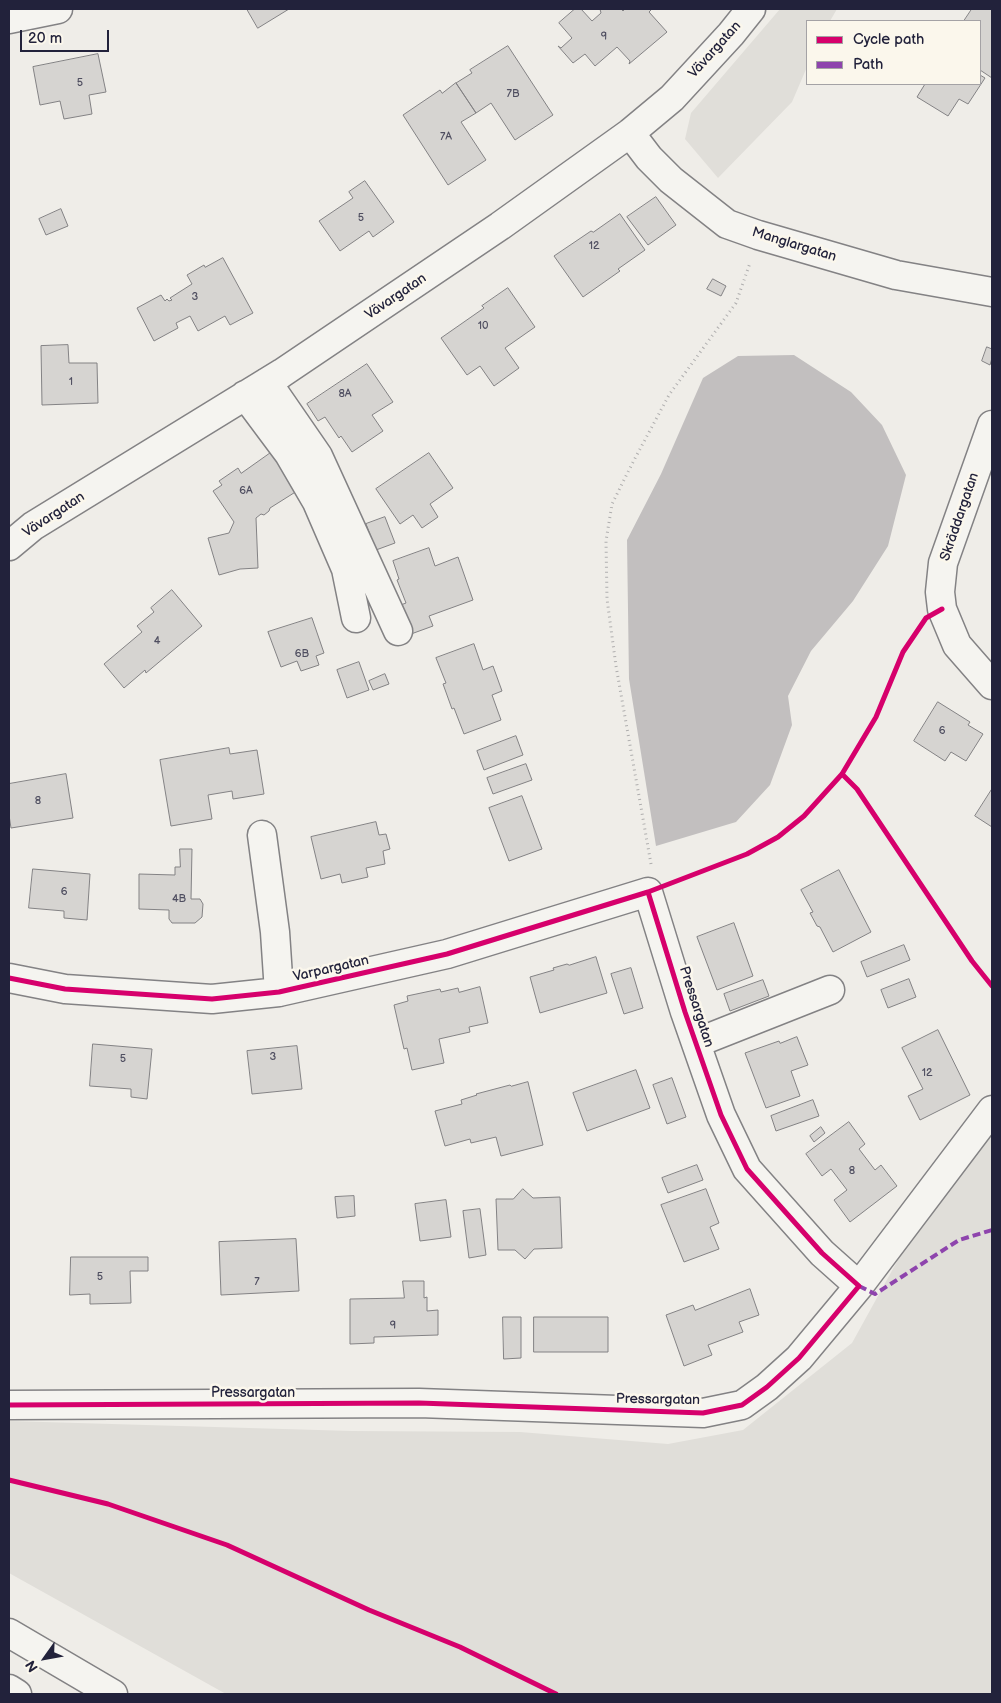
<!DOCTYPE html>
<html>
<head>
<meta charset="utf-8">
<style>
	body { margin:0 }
	#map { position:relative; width:1001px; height:1703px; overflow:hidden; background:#efede8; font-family:"Balsamiq Sans",sans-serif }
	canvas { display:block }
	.frame { position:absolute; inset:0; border:10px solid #22223b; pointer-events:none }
	.legend { position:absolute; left:806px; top:20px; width:175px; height:65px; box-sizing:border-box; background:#fbf7ec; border:1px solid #a4a2a5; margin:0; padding:6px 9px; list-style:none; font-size:15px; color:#22223b }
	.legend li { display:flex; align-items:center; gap:10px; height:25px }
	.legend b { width:25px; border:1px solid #a4a2a5 }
	.north { position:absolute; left:20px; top:1633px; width:50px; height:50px; -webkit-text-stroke:4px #fbf7ec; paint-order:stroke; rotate:238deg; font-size:14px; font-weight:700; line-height:20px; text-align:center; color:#22223b }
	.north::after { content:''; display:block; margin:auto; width:18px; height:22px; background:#22223b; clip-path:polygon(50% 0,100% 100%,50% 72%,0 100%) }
	.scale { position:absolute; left:20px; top:30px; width:89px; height:22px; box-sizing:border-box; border:2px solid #22223b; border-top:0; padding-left:6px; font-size:15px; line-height:18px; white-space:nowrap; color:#22223b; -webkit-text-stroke:4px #fbf7ec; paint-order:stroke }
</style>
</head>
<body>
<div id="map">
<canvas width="1001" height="1703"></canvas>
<div class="frame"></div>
<ul class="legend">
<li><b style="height:6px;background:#d6006c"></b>Cycle path</li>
<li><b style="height:6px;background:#8e44ad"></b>Path</li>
</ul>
<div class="north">N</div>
<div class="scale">20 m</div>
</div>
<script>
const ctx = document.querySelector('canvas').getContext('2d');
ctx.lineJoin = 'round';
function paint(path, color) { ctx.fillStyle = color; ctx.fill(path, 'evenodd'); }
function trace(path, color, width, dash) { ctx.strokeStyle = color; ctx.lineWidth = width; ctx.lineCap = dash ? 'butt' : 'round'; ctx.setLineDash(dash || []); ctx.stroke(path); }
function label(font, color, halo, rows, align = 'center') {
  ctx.font = font + ' "Balsamiq Sans",sans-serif'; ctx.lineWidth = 5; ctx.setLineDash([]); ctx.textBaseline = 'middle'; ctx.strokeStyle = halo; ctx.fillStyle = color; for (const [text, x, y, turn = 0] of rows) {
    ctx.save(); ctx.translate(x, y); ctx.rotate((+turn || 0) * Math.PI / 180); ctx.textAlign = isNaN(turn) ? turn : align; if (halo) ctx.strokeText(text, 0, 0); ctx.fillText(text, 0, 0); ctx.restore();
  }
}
paint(new Path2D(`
	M780 9H837L830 21H807V67L792 102 718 178 685 139 691 113Z
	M992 1133V1694H226L9 1573V1421L352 1431 520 1432 668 1444 743 1430 852 1343 910 1238Z`), '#e0ded9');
paint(new Path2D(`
	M794 355 851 392 882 425 906 475 888 546 853 601 811 651 788 696 792 725 770 785 736 822 656 846 629 679 627 540 661 474 703 378 738 356Z`), '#c2bfbf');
const building = new Path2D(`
	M247 9H289L258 28Z
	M575 9H581L592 21 601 13 600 9H621L623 11 625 9H652L649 12 667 32 629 64 630 61 617 47 595 66 585 54 573 63 558 46 561 48 572 38 559 23Z
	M972 9H992V78L980 70V21H964Z
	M508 46 553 115 515 140 491 103 476 113 456 83 472 73 470 70Z
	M98 54 106 92 89 95 92 114 64 119 60 101 40 105 33 67Z
	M980 75 985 78 968 104 959 99 948 116 917 97 925 84H980Z
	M456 83 476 113 461 122 486 160 448 185 403 115 440 90 442 93Z
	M365 181 394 222 373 237 369 231 340 251 319 221 353 198 349 192Z
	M656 197 676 225 648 245 627 217Z
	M61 209 68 226 46 235 39 219Z
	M620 214 645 250 618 269 620 271 583 297 554 256 591 231 593 232Z
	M223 258 253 313 230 325 225 316 198 331 190 316 176 323 178 328 154 341 137 308 161 295 165 301 167 299 169 301 172 300 170 298 192 284 187 275 204 265 205 267Z
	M713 279 726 286 721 296 707 289Z
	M508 288 535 327 505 348 519 368 494 386 480 366 467 375 441 338 484 308 482 306Z
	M68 345 69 363H97L98 403 42 405 41 346Z
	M987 347 992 349V358L990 365 982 361Z
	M367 364 393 402 372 415 383 431 352 452 341 436 339 438 325 417 318 421 307 404Z
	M272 452 297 491 270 508 269 511 264 515 261 514 256 518 258 568 240 569 219 575 208 538 229 533 234 522 213 491 222 485 219 481 238 468 241 473Z
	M429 453 453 488 430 504 438 517 422 528 413 515 400 524 376 489Z
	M385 517 395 543 376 550 366 524Z
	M429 548 435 566 458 557 473 600 429 616 433 626 411 634 398 606 406 603 397 580 399 579 393 561Z
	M172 590 202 626 146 673 145 670 124 688 104 664 142 632 137 626 154 612 151 608Z
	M312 618 324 653 316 656 319 665 301 671 297 661 281 667 268 632Z
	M474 644 483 670 493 666 502 691 492 695 501 720 464 734 454 708 452 709 443 684 446 683 436 658Z
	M359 662 369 690 347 698 337 670Z
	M385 674 389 684 373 690 369 681Z
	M938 702 970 722 968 725 983 734 966 761 951 752 945 761 914 741Z
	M516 736 523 755 484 770 477 751Z
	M229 748 230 754 257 750 264 794 233 799 232 791 208 795 212 819 171 826 160 760Z
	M526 764 532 780 493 794 487 778Z
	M66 774 73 818 11 828 9 815V784Z
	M992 789V827L975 816Z
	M522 796 542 849 509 861 489 808Z
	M376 822 379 835 386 834 390 849 383 851 385 864 366 868 368 877 342 883 340 874 321 879 311 837Z
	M180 849H192L191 899H200L203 904 202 917 195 923H172L169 919V910L139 909V874L175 875V867H180Z
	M33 869 90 874 87 920 64 918V911L29 908Z
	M839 870 871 932 833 952 820 927 817 926 810 913 813 912 801 890Z
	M734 923 753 976 717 990 697 937Z
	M904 945 910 960 867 977 861 962Z
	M596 957 607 993 540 1013 530 977 554 970 553 968 567 964 569 965Z
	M631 968 643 1008 624 1014 611 974Z
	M909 979 916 997 888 1008 881 990Z
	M763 980 769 996 730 1011 724 994Z
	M480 987 488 1023 469 1027 470 1032 439 1039 444 1063 412 1070 407 1048 404 1049 394 1005 408 1001 407 996 440 989 441 992 458 988 459 992Z
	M938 1030 970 1095 920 1120 908 1096 923 1089 902 1048Z
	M797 1037 808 1065 791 1071 800 1096 766 1108 745 1053 779 1041 780 1043Z
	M93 1044 152 1049 147 1099 131 1097V1089L90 1086Z
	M297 1046 302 1089 252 1094 247 1051Z
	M636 1070 650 1108 587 1131 573 1093Z
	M672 1078 686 1117 667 1124 653 1085Z
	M528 1082 543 1145 501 1156 496 1137 471 1143 470 1139 445 1146 435 1111 462 1104 461 1100 477 1095 476 1094 510 1085 511 1086Z
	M813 1100 819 1116 776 1131 771 1116Z
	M849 1122 865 1144 859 1149 875 1170 881 1165 897 1186 850 1222 834 1200 847 1190 831 1169 822 1176 806 1154Z
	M821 1127 825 1133 814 1142 810 1136Z
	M697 1165 703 1180 668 1193 662 1178Z
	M523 1189 533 1198 560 1197 562 1248 534 1249 525 1259 515 1250H498L496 1199H513Z
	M706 1189 719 1223 710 1227 719 1249 684 1262 661 1205Z
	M354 1196 355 1216 337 1218 335 1197Z
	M446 1200 451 1237 420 1241 415 1204Z
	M480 1209 486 1255 469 1258 463 1211Z
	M296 1239 299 1291 221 1295 219 1242Z
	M71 1257H148V1271H130L131 1303 90 1304V1294L70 1295Z
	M403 1281H424V1298L427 1297V1311L438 1310V1335L374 1337V1343L350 1344V1299L404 1298Z
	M750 1289 759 1315 739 1322 743 1332 708 1345 712 1355 684 1366 666 1315 693 1305 695 1310Z
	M503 1317H521V1358L504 1359Z
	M534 1317H608V1352H534Z`);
paint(building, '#d6d4d1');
trace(building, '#838284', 1);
const minor = new Path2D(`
	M9 19 58 9
	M630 133 649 158 671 180 727 224 758 235 896 275 992 292
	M267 382 318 456 398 631
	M245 395 289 454 317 502 346 569 356 618
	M992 425 943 563 940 592 942 609 957 645 992 685
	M9 546 33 526 282 373 500 226 630 133 672 98 731 34 751 9
	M262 835 275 932 279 992
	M9 978 65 989 212 999 279 992 447 954 648 892 685 1012 721 1115 747 1169 822 1253 859 1286 799 1358 767 1387 742 1405 703 1413 419 1403 9 1405
	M696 1043 830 990
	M859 1286 992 1110`);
const highway = new Path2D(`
	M9 1633 113 1694
	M9 1689 17 1694`);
trace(minor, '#838284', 31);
trace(highway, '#838284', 31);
trace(new Path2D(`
	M651 864 616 666 607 599 606 541 612 504 632 464 669 395 736 303 750 263`), '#afaeae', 3, [1, 4]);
trace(minor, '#f5f4f0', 28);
trace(highway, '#f5f4f0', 28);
trace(new Path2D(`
	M859 1286 875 1294 959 1240 992 1230`), '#8e44ad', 4, [8, 4]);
trace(new Path2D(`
	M842 774 857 789 972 961 992 986
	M9 978 65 989 212 999 279 992 447 954 648 892 747 854 778 837 804 816 842 774 876 717 903 652 926 618 942 609
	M9 1405 419 1403 703 1413 742 1405 767 1387 799 1358 859 1286 822 1253 747 1169 721 1115 685 1012 648 892
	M9 1480 108 1504 227 1545 369 1610 460 1647 556 1694`), '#d6006c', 5);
label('11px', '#4f4e60', null, [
	["9",604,37],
	["5",80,83],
	["7B",513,94],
	["7A",446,137],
	["5",361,218],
	["12",594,246],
	["3",195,297],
	["10",483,326],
	["1",71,382],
	["8A",345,394],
	["6A",246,491],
	["4",157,641],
	["6B",302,654],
	["6",942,731],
	["8",38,801],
	["6",64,892],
	["4B",179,899],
	["3",273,1057],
	["5",123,1059],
	["12",927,1073],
	["8",852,1171],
	["5",100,1277],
	["7",257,1282],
	["9",393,1326]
]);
label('14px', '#22223b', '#fbf7ec', [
	["Vävargatan",715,50,-48],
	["Manglargatan",794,245,17],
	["Vävargatan",396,297,-34],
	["Vävargatan",54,515,-33],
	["Skräddargatan",960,517,-71],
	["Varpargatan",331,969,-13],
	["Pressargatan",696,1007,72],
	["Pressargatan",253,1393],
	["Pressargatan",658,1400,1]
]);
</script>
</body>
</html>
